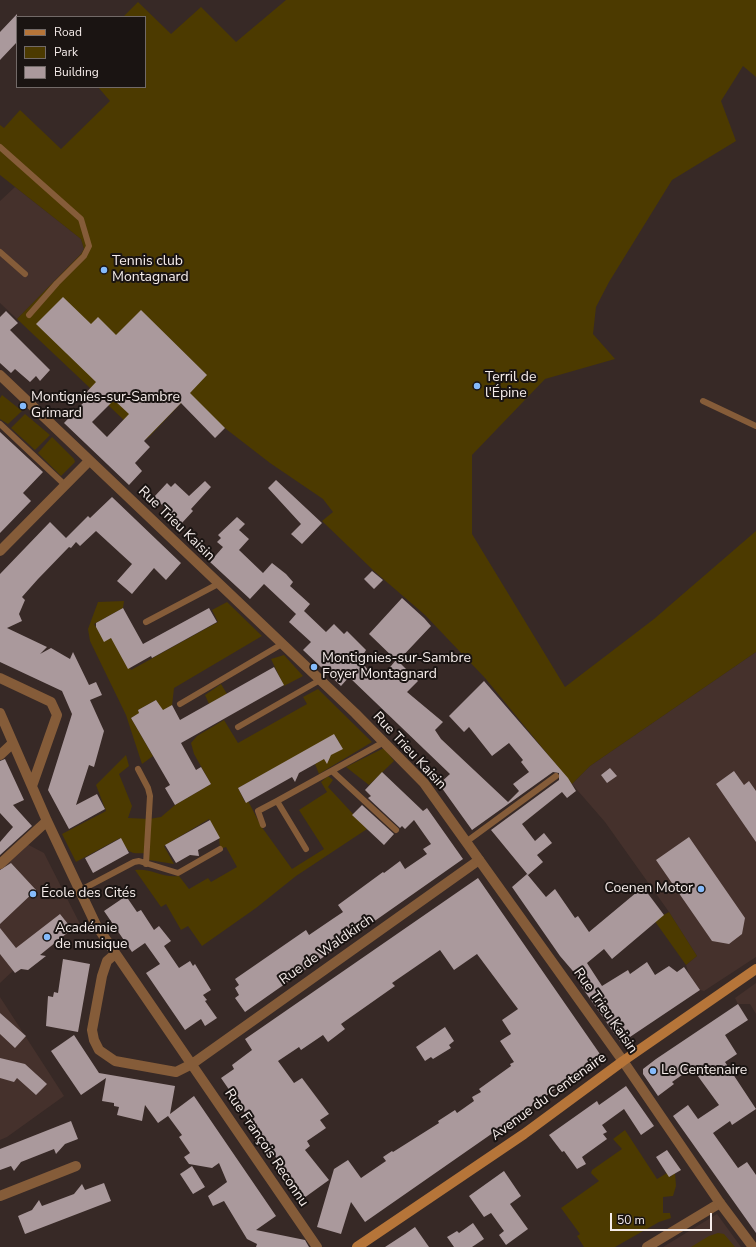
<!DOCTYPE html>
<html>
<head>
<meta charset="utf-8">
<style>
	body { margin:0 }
	#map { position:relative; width:756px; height:1247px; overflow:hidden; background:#372926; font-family:"Nunito Sans",sans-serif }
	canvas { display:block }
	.legend { position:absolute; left:16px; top:16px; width:130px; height:72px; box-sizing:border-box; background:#1a1412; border:1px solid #726a68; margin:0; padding:5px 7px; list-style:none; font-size:12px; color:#f5ecea }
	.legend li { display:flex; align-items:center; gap:8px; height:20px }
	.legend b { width:20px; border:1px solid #726a68 }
	.scale { position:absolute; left:610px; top:1213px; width:102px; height:18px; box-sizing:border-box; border:2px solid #f5ecea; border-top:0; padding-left:5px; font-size:12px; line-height:14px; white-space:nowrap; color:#f5ecea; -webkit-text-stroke:3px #1a1412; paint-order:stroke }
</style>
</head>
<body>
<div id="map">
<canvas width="756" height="1247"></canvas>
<ul class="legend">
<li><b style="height:5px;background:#b67539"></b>Road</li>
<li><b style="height:11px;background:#4c3a00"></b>Park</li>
<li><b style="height:11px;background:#aa999c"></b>Building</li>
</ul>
<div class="scale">50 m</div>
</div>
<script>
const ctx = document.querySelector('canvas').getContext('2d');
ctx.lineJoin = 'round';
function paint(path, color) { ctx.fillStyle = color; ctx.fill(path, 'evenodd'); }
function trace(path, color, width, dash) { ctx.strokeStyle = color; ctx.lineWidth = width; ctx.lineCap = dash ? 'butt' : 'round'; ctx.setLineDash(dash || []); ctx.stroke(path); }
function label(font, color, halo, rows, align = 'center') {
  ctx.font = font + ' "Nunito Sans",sans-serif'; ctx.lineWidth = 4; ctx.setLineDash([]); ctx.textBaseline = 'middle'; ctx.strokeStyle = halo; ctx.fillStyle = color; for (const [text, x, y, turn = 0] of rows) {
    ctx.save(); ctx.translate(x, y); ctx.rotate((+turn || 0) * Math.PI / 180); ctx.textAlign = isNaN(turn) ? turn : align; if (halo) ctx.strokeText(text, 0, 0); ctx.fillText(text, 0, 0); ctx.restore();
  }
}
paint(new Path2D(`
	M15 187 81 239 84 249 81 254 17 319 0 303V201Z
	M756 652V957L704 991 700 990 689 974 686 965 697 956 669 912 605 822 572 784 590 766Z
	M23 842 44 853 80 924 32 961 16 968 0 983V864Z
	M756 983V1014L750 1004H738L735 998Z
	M0 997 64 1096 7 1137 0 1140Z
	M717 1214 741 1247H663Z`), '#45312c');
paint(new Path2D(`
	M286 0H756V77L743 66 721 101 736 141 672 180 609 282 596 307 593 334 615 359 545 379 472 455V534L565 687 654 619 756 531V652L590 766 572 784 485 678 425 615 374 571 322 521 333 512 323 499 270 463 186 398 150 436 145 440 17 319 81 254 84 249 81 239 0 175V125L4 128 20 110 61 149 110 101 98 87H145V17H123L138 2 171 34 201 7 236 42Z
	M2 395 22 411 8 424 0 419V398Z
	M25 414 50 435 35 450 11 428Z
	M52 437 74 459 75 462 61 476 38 453Z
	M124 601 123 608 94 624 105 641 112 637 131 670 218 622 212 610 227 602 262 636 174 688 172 706 163 711 156 700 138 710 140 713 131 718 153 756 142 764 126 715 90 641 88 629 98 602Z
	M284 655 303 676 284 686 271 659Z
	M221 684 227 694 209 704 205 695Z
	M318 689 372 742 319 774 315 764 342 748 335 735 238 788 245 802 248 801 261 826 292 869 324 849 299 810 327 792 321 782 328 776 333 780 328 787 367 829 296 876 256 908 202 946 188 926 181 930 166 904 161 907 135 870C152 868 161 878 179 876L189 889 208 878 211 882 237 867 226 847 220 849 219 837 209 819 164 846 174 864 149 860 148 853C130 854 129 854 120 838L76 862 62 834 106 811 96 785 126 755 129 766 119 774 132 806 128 818 149 819 161 817 175 805 211 784 194 754 191 743 197 736 224 720 238 743 307 704 303 697Z
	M384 748 394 761 369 785 346 767Z
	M669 912 697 956 686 965 654 920Z
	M625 1130 657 1179 667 1173 670 1177 675 1173 676 1186 673 1196 663 1197V1213H670L671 1218 659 1222 615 1247H584L577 1236 580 1234 561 1208 599 1181 591 1173 592 1170 622 1149 613 1139Z
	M718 1233 724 1234 735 1247H691L709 1236Z`), '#4c3a00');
paint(new Path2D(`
	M17 14V42L0 60V32Z
	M63 297 91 324 98 317 116 335 141 310 207 375 190 393 225 428 215 438 181 403 144 441 150 447 135 463 142 471 129 485 64 423 86 400 82 397 96 382 36 324ZM114 400 129 414 107 437 92 422Z
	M6 311 18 323 10 330 50 370 40 381 36 376 30 382 15 369 11 373 0 363V317Z
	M0 432 43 472 23 493 31 501 0 533Z
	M276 480 322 523 302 544 291 534 301 524 268 488Z
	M205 481 211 487 191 509 193 511 181 524 154 497 167 483 171 487 175 483 189 496Z
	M112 497 181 563 166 580 154 568 132 594 117 581 132 564 96 531 80 546 76 542 71 548 69 547 38 579 22 597 25 600 19 614 22 621 7 628 47 647 40 654 51 648 70 659 73 652 89 685 96 682 102 695 90 700 104 731 94 767 89 765 76 805 97 794 105 809 69 829 48 790 72 714 62 691 0 662V574L50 522 66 538 88 516 90 518Z
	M237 517 245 524 239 530 249 539 239 550 263 573 272 563 286 574 293 582 290 586 310 604 304 611 326 632 334 624 344 634 347 631 366 650 360 660 373 676 376 673 381 678 396 660 369 634 402 598 424 618 431 626 398 661 418 681 407 692 443 722 435 730 441 739 508 802 519 791 513 784 529 772 521 762 523 760 509 743 492 756 469 727 464 732 449 716 484 681 568 778 576 791 567 798 562 792 522 824 535 841 544 833 552 843 537 855 543 862 528 875 491 830 559 780V773L553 772 472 830 439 784 450 774 349 677 341 686 303 650 311 642 289 622 296 614 264 584 250 599 210 562 223 547 217 542 221 538 218 535Z
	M372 571 383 580 374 589 364 579Z
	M123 608 143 644 209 608 217 622 152 658 151 656 128 669 111 638 104 642 96 627V623Z
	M274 667 284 685 181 743 196 770 201 767 211 784 175 805 165 788 170 785 131 718 139 713 138 710 156 700 163 710 172 705 180 720Z
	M334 734 343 749 331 755 327 764 324 759 299 773 295 782 292 777 246 803 238 788Z
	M5 759 24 800 13 805 32 826 0 855V842L13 827 0 813V761Z
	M610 768 617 776 607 783 601 775Z
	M734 771 744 785 749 781 756 791V842L716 784Z
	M382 772 423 811 427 808 463 859 245 1012 235 998 239 995 235 988 239 985 235 979 306 930 309 935 334 918 343 912 338 905 383 872 384 873 400 861 405 869 427 854 423 849 431 844 414 820 405 829 402 826 400 828 368 798 371 796 365 790Z
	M362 805 394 834 384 845 352 815Z
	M210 820 220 838 198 850 199 856 190 855 176 863 165 845Z
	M689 837 745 918 742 934 729 944 712 941 656 860Z
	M121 838 129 853 93 873 85 858Z
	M11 863 36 890 0 924V870Z
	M527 874 546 897 555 889 575 918 578 916 589 932 643 887 664 915 612 959 604 949 587 963 602 986 628 970 630 974 647 962 655 975 669 966 677 972 684 967 700 990 621 1043 581 986 584 984 560 956 512 887Z
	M478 878 602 1057 365 1222 351 1202 341 1234 317 1227 334 1169 348 1160 361 1178 386 1161 383 1157 392 1151 393 1152 439 1123 438 1121 455 1110 457 1113 474 1101 472 1097 481 1092 479 1089 511 1066 510 1064 514 1062 500 1041 511 1034 502 1020 518 1009 477 954 454 970 440 950 392 983 395 986 341 1024 345 1029 328 1042 323 1035 301 1050 299 1047 278 1061 294 1083 302 1078 329 1114 320 1120 326 1128 307 1141 310 1146 305 1150 329 1180 304 1198 221 1078 234 1069 232 1065 252 1050 245 1039Z
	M126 896 137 912 141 910 154 930 159 926 171 941 164 946 179 968 190 961 193 966 195 964 211 990 203 995 207 1000 205 1001 217 1018 205 1026 201 1019 185 1030 146 973 160 964 145 943 132 952 104 911Z
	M60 914 72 929 40 955 46 956 28 970 21 969 15 973 0 954V928L16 948Z
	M63 959 90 964 78 1032 46 1026 48 996 53 997 54 992 58 993Z
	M738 1004 748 1020 725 1035 737 1054 725 1062 756 1109 732 1125 730 1121 713 1133 738 1168 747 1162 756 1175V1233L673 1116 688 1105 698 1119 719 1105 692 1068 672 1082 674 1084 658 1096 643 1074V1069L656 1059Z
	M0 1013 26 1036 15 1048 0 1034Z
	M445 1027 454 1041 449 1045 451 1048 433 1059 431 1057 425 1061 416 1047Z
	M74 1035 99 1073 175 1086 170 1114 194 1096 276 1216 256 1230 305 1240 309 1247H256L257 1244 247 1239 224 1201 213 1206 208 1196 227 1182 219 1163 212 1168 189 1164 184 1157 190 1153 179 1137 182 1135 168 1116 158 1123 145 1105 142 1121 117 1115 119 1107 114 1106V1103L102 1101 106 1078 81 1095 51 1051Z
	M0 1058 25 1064 47 1084 36 1095 17 1078 14 1082 0 1078Z
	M626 1086 654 1126 641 1135 624 1109 602 1125 607 1132 603 1134 607 1139 582 1157 586 1164 577 1169 564 1151 562 1152 549 1135 597 1101 599 1105Z
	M71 1121 78 1139 65 1144 56 1154 54 1149 21 1162 14 1171 11 1166 0 1170V1149Z
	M667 1150 681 1170 669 1177 656 1157Z
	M192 1166 205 1187 193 1194 180 1174Z
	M504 1171 521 1196 510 1204 528 1229 506 1245 499 1235 504 1231 491 1213 484 1217 469 1196Z
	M104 1183 111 1201 25 1234 18 1216 32 1210 39 1200 42 1206 74 1194 82 1184 85 1190Z
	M473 1223 484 1239 472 1247H454L447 1237 457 1231 459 1233Z
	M415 1227 429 1247H385L405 1234Z`), '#aa999c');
trace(new Path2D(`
	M0 147 81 219 89 246 84 256 57 283 29 315
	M0 252 25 274
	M703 401 756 426
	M0 424 65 485
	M146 622 218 584
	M180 704 282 644
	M238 727 320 680
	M138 769 148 788 150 796 146 864
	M332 771 396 830
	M277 801 384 742
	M263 825 258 811 277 801 306 849
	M466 842 556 776
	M79 891 134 862 139 861 178 873 220 849`), '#855c39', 6);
trace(new Path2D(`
	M0 551 89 461
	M0 678 51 702 57 715 32 786
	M0 713 47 821 96 925 317 1247
	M0 755 13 743
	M0 864 47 821
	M115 954 107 961 102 976 92 1030 94 1040 99 1050 115 1061 176 1072 192 1064 479 860
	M0 1196 76 1166
	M647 1247 720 1203`), '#855c39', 10);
trace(new Path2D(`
	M0 375 355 713 424 783 623 1061 720 1203 753 1247`), '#855c39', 10);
trace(new Path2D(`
	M357 1247 524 1134 623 1061 756 969`), '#b67539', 10);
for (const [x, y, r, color] of [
	[104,270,4,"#85bbfb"],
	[477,386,4,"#85bbfb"],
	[23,406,4,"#85bbfb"],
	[314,667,4,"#85bbfb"],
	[701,889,4,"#85bbfb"],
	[33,894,4,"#85bbfb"],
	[47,937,4,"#85bbfb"],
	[653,1071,4,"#85bbfb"]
]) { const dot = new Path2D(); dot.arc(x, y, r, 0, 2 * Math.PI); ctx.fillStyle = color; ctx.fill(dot); trace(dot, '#1a1412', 1.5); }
label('14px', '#f5ecea', '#1a1412', [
	["Tennis club",112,262],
	["Montagnard",112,278],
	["Terril de",485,378],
	["l'Épine",485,394],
	["Montignies-sur-Sambre",31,398],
	["Grimard",31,414],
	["Montignies-sur-Sambre",322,659],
	["Foyer Montagnard",322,675],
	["Coenen Motor",693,889,"right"],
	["École des Cités",41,894],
	["Académie",55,929],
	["de musique",55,945],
	["Le Centenaire",661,1071]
], 'left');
label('14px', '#f5ecea', '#1a1412', [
	["Rue Trieu Kaisin",176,524,44],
	["Rue Trieu Kaisin",409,751,47],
	["Rue de Waldkirch",327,950,-35],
	["Rue Trieu Kaisin",605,1011,55],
	["Avenue du Centenaire",549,1097,-36],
	["Rue François Reconnu",266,1148,56]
]);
</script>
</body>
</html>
